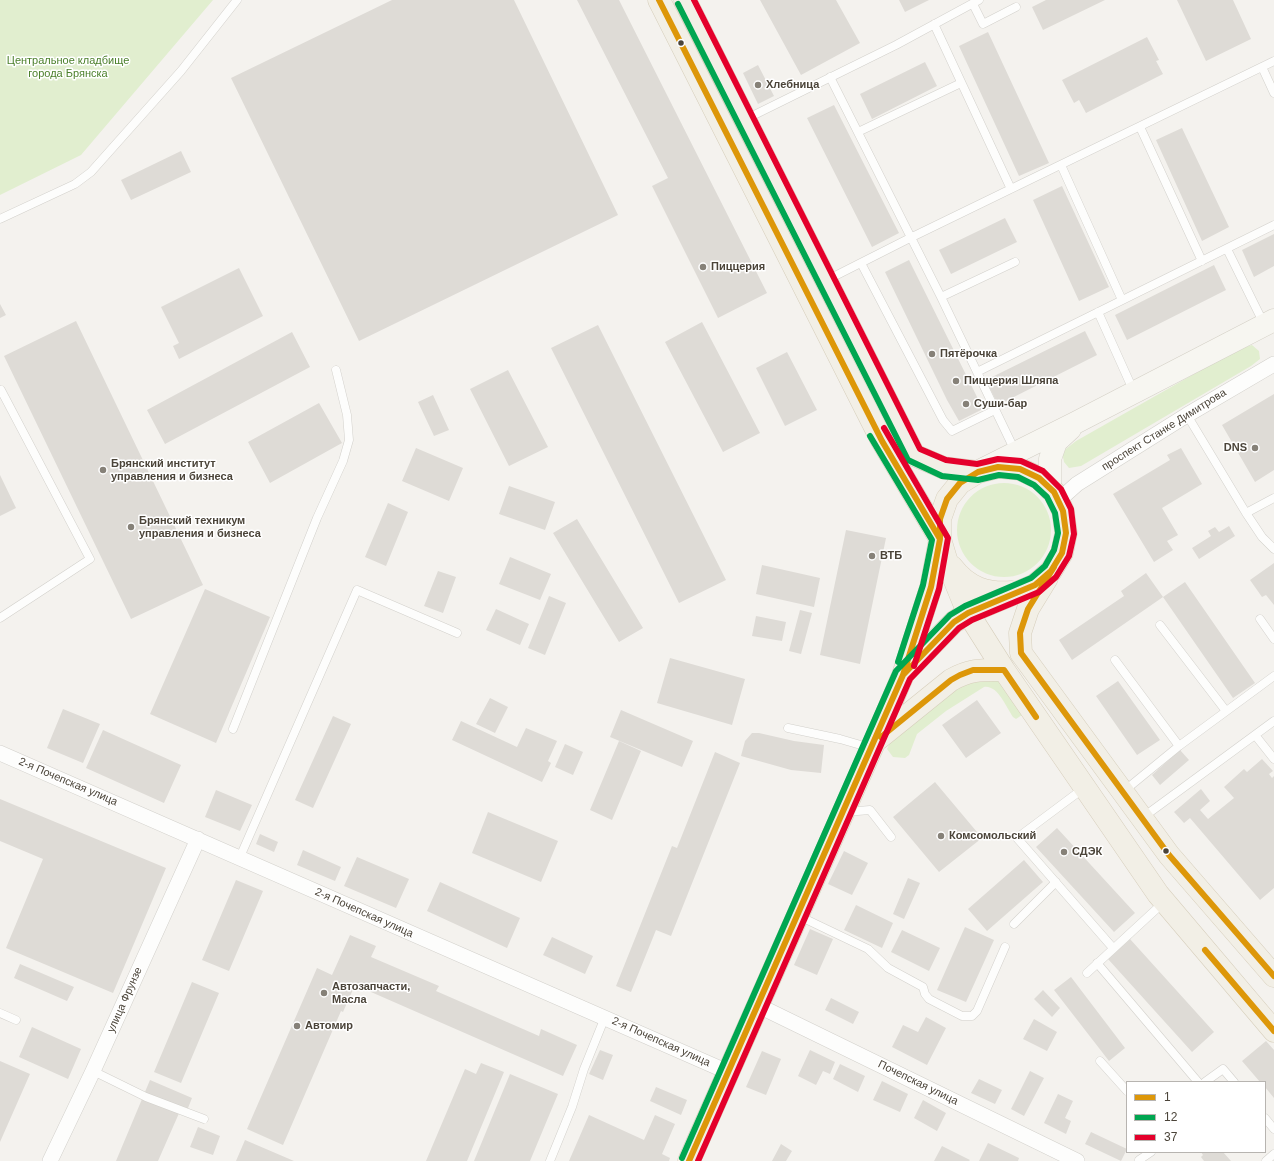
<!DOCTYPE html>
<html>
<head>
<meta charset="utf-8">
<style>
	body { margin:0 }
	#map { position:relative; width:1274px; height:1161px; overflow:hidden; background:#f4f2ee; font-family:Helvetica,sans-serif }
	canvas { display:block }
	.legend { position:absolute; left:1126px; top:1081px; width:140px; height:72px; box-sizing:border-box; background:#fff; border:1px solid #b7b4b0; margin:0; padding:5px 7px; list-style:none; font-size:12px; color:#4b4439 }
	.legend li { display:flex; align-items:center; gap:8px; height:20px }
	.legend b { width:20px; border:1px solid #b7b4b0 }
</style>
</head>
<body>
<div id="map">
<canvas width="1274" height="1161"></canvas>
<ul class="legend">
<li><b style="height:5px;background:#dd9709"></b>1</li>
<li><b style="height:5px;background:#00a651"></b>12</li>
<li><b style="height:5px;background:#e4002b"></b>37</li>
</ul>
</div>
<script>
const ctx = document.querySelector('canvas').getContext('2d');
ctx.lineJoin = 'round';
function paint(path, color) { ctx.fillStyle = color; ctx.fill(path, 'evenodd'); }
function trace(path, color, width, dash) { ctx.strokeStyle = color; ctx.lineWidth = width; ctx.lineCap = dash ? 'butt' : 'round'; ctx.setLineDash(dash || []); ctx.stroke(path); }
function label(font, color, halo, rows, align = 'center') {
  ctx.font = font + ' Helvetica,sans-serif'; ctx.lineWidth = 3; ctx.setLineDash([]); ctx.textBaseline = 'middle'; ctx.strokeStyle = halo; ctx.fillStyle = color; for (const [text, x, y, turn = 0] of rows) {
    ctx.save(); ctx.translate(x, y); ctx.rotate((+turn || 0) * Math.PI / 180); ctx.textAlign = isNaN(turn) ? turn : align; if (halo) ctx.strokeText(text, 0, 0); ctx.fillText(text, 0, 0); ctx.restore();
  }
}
paint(new Path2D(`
	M0 0H213L81 155 0 195Z
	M1252 345 1259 351 1260 359 1251 366 1081 466 1069 468 1064 462 1062 452 1076 441 1224 357 1242 348Z
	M957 530a47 47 0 1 1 94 0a47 47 0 1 1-94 0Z
	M993 675 1021 707 1022 715 1016 719 1013 717C1006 707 998 685 984 687L946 711 917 734 909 755 905 758 893 757 887 749 892 739 902 727 965 683Z`), '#e1eecf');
paint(new Path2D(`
	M392 0H514L618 215 359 341 231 78Z
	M577 0H619L767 293 718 318 652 186 668 178Z
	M760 0H836L860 43 801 75Z
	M899 0H929L905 12Z
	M1046 0H1105L1043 30 1032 7Z
	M1177 0H1233L1251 39 1206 61Z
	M988 32 1049 163 1019 176 959 46Z
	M1147 37 1159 60 1156 61 1163 74 1086 113 1079 100 1074 103 1062 80Z
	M925 62 937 86 872 119 860 94Z
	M758 65 774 96 758 104 743 73Z
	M834 105 899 233 872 247 807 118Z
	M1182 128 1229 227 1202 241 1156 140Z
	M181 151 191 172 131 200 121 180Z
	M1062 186 1109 287 1079 301 1033 200Z
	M1005 218 1017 242 951 274 939 250Z
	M1274 234V266L1254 277 1242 250Z
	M909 260 983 409 959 421 947 400 885 272Z
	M1214 265 1226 290 1127 340 1115 315Z
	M239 268 263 316 179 359 173 346 179 343 161 307Z
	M0 304 6 315 0 318Z
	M76 321 203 585 131 619 4 356Z
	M702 322 760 433 723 452 665 342Z
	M598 325 726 580 679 603 551 348Z
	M1085 331 1097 355 998 405 986 380Z
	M292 332 310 367 165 444 147 410Z
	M787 352 817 410 785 426 756 368Z
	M508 370 548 447 509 466 470 389Z
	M1274 394V470L1255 482 1222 425Z
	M433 395 449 430 434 436 418 402Z
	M319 403 342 443 270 483 248 442Z
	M416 448 463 468 449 501 402 481Z
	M1181 448 1202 484 1162 508 1178 535 1167 541 1173 550 1154 562 1113 494 1170 460 1167 455Z
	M0 475 16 508 0 516Z
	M509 486 555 502 545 530 499 514Z
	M388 503 408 512 386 566 365 557Z
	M577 519 643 628 619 642 553 533Z
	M1229 526 1235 536 1199 559 1192 548 1211 536 1208 531 1215 527 1219 532Z
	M846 530 886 538 860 664 820 655Z
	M510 557 551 574 540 600 499 584Z
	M1274 563V605L1266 595 1262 597 1250 580Z
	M762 565 820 578 814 607 756 594Z
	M438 571 456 577 443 613 424 606Z
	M1146 573 1163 597 1072 660 1059 640 1124 596 1121 591Z
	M1185 582 1255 683 1233 698 1163 597Z
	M205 589 270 617 216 743 150 714Z
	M549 596 566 603 545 655 528 648Z
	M496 609 529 624 520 645 486 630Z
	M800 610 812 613 801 654 789 651Z
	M756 616 786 622 782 641 752 636Z
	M670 658 745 679 732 725 657 703Z
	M1118 681 1160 740 1137 755 1096 696Z
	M490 698 508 707 495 733 476 724Z
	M977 700 1001 733 966 758 942 725Z
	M63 709 100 724 83 763 47 748Z
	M621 710 693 741 682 767 610 737Z
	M333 716 351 724 313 808 295 800Z
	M461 721 517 747 526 728 557 741 548 761 551 763 542 782 452 740Z
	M103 730 181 765 164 803 86 768Z
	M752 733H759L794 741 824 745 821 773 791 770 741 756 745 741Z
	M619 741 641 751 612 820 590 810Z
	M565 744 583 752 573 775 555 767Z
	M1180 750 1189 760 1160 785 1152 775Z
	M715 752 740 763 671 936 656 930 631 992 616 986 672 846 677 848Z
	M1262 759 1273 771 1269 774 1272 778 1274 776V888L1260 900 1190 818 1184 823 1174 812 1201 789 1210 801 1200 810 1208 819 1234 798 1224 787 1244 769 1247 772Z
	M935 782 982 838 939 872 893 817Z
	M216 790 252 805 240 831 205 817Z
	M0 799 166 868 113 993 6 948 43 859 0 841Z
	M488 812 558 841 541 882 472 853Z
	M1057 828 1135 913 1114 932 1036 847Z
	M260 834 278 842 274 852 256 844Z
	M303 850 341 867 335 881 297 865Z
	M844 851 868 863 852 895 828 884Z
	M357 857 409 879 396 908 344 886Z
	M1024 860 1043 882 987 931 968 909Z
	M908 878 920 883 904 919 893 914Z
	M236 880 263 891 229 971 202 960Z
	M440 882 520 918 507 948 427 911Z
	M856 905 893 923 882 948 844 930Z
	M965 927 994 940 966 1002 937 990Z
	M810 929 833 939 817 975 794 965Z
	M902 930 940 948 929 971 891 952Z
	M350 935 376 946 371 957 439 986 436 991 539 1036 541 1029 577 1045 563 1076 355 985 343 1012 341 1011 283 1145 247 1129 317 968 332 975Z
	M552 937 593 956 585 974 543 955Z
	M1130 939 1214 1032 1192 1052 1108 959Z
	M20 964 74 987 67 1001 14 978Z
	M1071 977 1125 1048 1109 1061 1054 990Z
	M192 982 219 993 181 1083 154 1072Z
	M1043 990 1060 1008 1052 1017 1034 999Z
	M831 998 859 1012 853 1024 825 1010Z
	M926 1017 946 1028 927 1065 892 1047 903 1025 918 1032Z
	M1034 1019 1057 1032 1047 1051 1023 1039Z
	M32 1027 81 1049 68 1079 19 1057Z
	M1266 1041 1274 1050V1098L1265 1087V1082H1260L1242 1061Z
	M600 1050 613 1055 603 1080 589 1074Z
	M810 1050 835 1062 830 1074 823 1071 816 1085 798 1076Z
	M762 1051 781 1059 766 1095 746 1087Z
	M0 1061 30 1074 0 1142Z
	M481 1063 504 1072 467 1161H426L465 1069 476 1074Z
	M840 1064 865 1076 858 1092 833 1079Z
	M1030 1071 1044 1078 1024 1116 1011 1109Z
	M510 1074 558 1094 530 1161H474Z
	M979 1079 1002 1090 995 1104 971 1093Z
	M150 1080 192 1098 186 1113 180 1111 158 1161H116Z
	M882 1081 908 1094 900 1112 873 1100Z
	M656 1087 687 1100 681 1115 650 1101Z
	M1058 1094 1073 1101 1065 1118 1071 1121 1066 1134 1044 1123Z
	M923 1100 946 1113 937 1131 914 1118Z
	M589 1115 644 1140 655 1115 675 1124 662 1154 670 1158 669 1161H569Z
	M198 1127 220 1136 213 1155 190 1147Z
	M1091 1132 1127 1149 1121 1161 1085 1144Z
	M245 1140 294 1161H236Z
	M988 1143 1019 1158 1018 1161H979Z
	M781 1144 792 1151 786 1161H772Z
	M942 1146 970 1160 969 1161H934Z
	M1201 1152H1223L1231 1161H1204L1201 1157 1203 1155Z`), '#dedbd6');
const service = new Path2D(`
	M973 4 983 24 1016 7
	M934 24 1011 189
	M1262 67 1274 93
	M830 77 941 297 1016 453
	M746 119 896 45 979 0
	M1140 127 1202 261
	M858 132 961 83
	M1061 165 1122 300
	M0 219 75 184 91 172 181 71 237 0
	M1227 249 1264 324
	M861 263 943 420 952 431 995 410
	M827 280 910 238 1274 61
	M941 297 1015 262
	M1098 312 1134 392
	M977 372 1274 225
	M1187 415 1246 513 1262 537 1274 549
	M1246 513 1274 498
	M0 618 90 559 1 390
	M1260 619 1274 639
	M1160 625 1226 711
	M1115 660 1179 746
	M788 728 840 739 871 748
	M233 729 317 518 343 461 349 440 347 415 336 370
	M1255 735 1274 759
	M1084 788 1017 838 1113 948
	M1124 791 1179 746 1274 676
	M845 812 870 810 891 837
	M1142 818 1274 721
	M240 857 357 590 457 633
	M799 916 868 949 888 968 923 987 925 994 929 999 962 1016H972L977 1011 1005 947
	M1014 924 1056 882
	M1097 963 1198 1082
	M1087 973 1164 902
	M0 1013 16 1020
	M1100 1061 1127 1091
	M93 1071 146 1097 204 1119
	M1205 1082 1223 1069 1234 1082
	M1265 1118 1274 1129
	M1139 1160 1151 1152
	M550 1161 572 1107 584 1069 605 1017
	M1266 1161 1274 1154`);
const minor = new Path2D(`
	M1058 501 1077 484 1187 415 1274 364
	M0 753 728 1072
	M759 1006 1077 1161
	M50 1161 93 1071 198 839`);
const secondary = new Path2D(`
	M981 470 1075 423 1274 320
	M1050 489V459L1056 442 1070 429`);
const primary = new Path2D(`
	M659 0 882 441 940 539 931 587 903 675 875 741 689 1161
	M685 0 914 455 944 468 978 472
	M952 567C968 588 987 594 1012 592
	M1047 578 1028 609 1020 633 1021 653 1169 855 1274 976
	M906 671 954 622 968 613 1035 585 1051 571 1062 553 1066 533 1063 511 1054 492 1039 478 1020 469 998 467 978 472 960 483 947 499 940 519V539L946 559 968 613 1004 670 1158 894 1274 1031
	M878 739 951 680C971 669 981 670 1004 670`);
trace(service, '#d2d0cb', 9);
trace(minor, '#d2d0cb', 16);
trace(secondary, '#d3cfc5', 23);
trace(primary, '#d6cebb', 23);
trace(service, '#fdfdfc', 8);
trace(minor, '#fdfdfc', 15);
trace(secondary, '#f7f6f1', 22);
trace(primary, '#f2efe6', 22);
trace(new Path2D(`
	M659 0 882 441 940 539 937 555
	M998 467 1020 469 1039 478 1054 492 1063 511 1066 533 1062 553 1051 571 1035 585 968 613 954 622 903 675 931 587 940 539V519L947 499 960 483 978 472Z
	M1054 567 1028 609 1020 633 1021 653 1169 855 1274 976
	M881 737 951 680 960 675 973 670H1004L1036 717
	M1205 950 1274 1031
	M689 1161 903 675`), '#dd9709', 6);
trace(new Path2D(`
	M678 4 908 460 942 476 978 480 999 475 1018 477 1034 485 1047 497 1055 513 1058 533 1054 550 1045 566 1031 578 965 606 950 615 896 671 682 1158
	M870 436 932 540 923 585 898 662`), '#00a651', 6);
trace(new Path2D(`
	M694 0 920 449 946 460 977 464 998 459 1021 461 1043 471 1061 489 1071 509 1074 534 1069 556 1056 577 1039 592 972 620 959 628 910 679 698 1161
	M884 428 948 538 939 589 914 666`), '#e4002b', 6);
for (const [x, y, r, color] of [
	[681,43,3.5,"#4b4439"],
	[758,85,4,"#868178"],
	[703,267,4,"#868178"],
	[932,354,4,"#868178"],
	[956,381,4,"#868178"],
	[966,404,4,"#868178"],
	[1255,448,4,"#868178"],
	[103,470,4,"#868178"],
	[131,527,4,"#868178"],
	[872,556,4,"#868178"],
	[941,836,4,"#868178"],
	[1166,851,3.5,"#4b4439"],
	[1064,852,4,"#868178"],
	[324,993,4,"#868178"],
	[297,1026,4,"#868178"]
]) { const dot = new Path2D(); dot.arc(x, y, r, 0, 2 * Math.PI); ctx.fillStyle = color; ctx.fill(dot); trace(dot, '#fff', 1.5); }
label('11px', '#4a7f2a', '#fff', [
	["Центральное кладбище",68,61],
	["города Брянска",68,74]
]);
label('bold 11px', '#4b4439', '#fff', [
	["Хлебница",766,85],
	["Пиццерия",711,267],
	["Пятёрочка",940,354],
	["Пиццерия Шляпа",964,381],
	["Суши-бар",974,404],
	["DNS",1247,448,"right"],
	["Брянский институт",111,464],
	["управления и бизнеса",111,477],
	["Брянский техникум",139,521],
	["управления и бизнеса",139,534],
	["ВТБ",880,556],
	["Комсомольский",949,836],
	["СДЭК",1072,852],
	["Автозапчасти,",332,987],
	["Масла",332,1000],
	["Автомир",305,1026]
], 'left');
label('11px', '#4b4439', '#fff', [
	["проспект Станке Димитрова",1164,430,-32],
	["2-я Почепская улица",68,782,23],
	["2-я Почепская улица",364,913,24],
	["улица Фрунзе",125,1000,-66],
	["2-я Почепская улица",661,1042,24],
	["Почепская улица",918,1083,26]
]);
</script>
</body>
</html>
